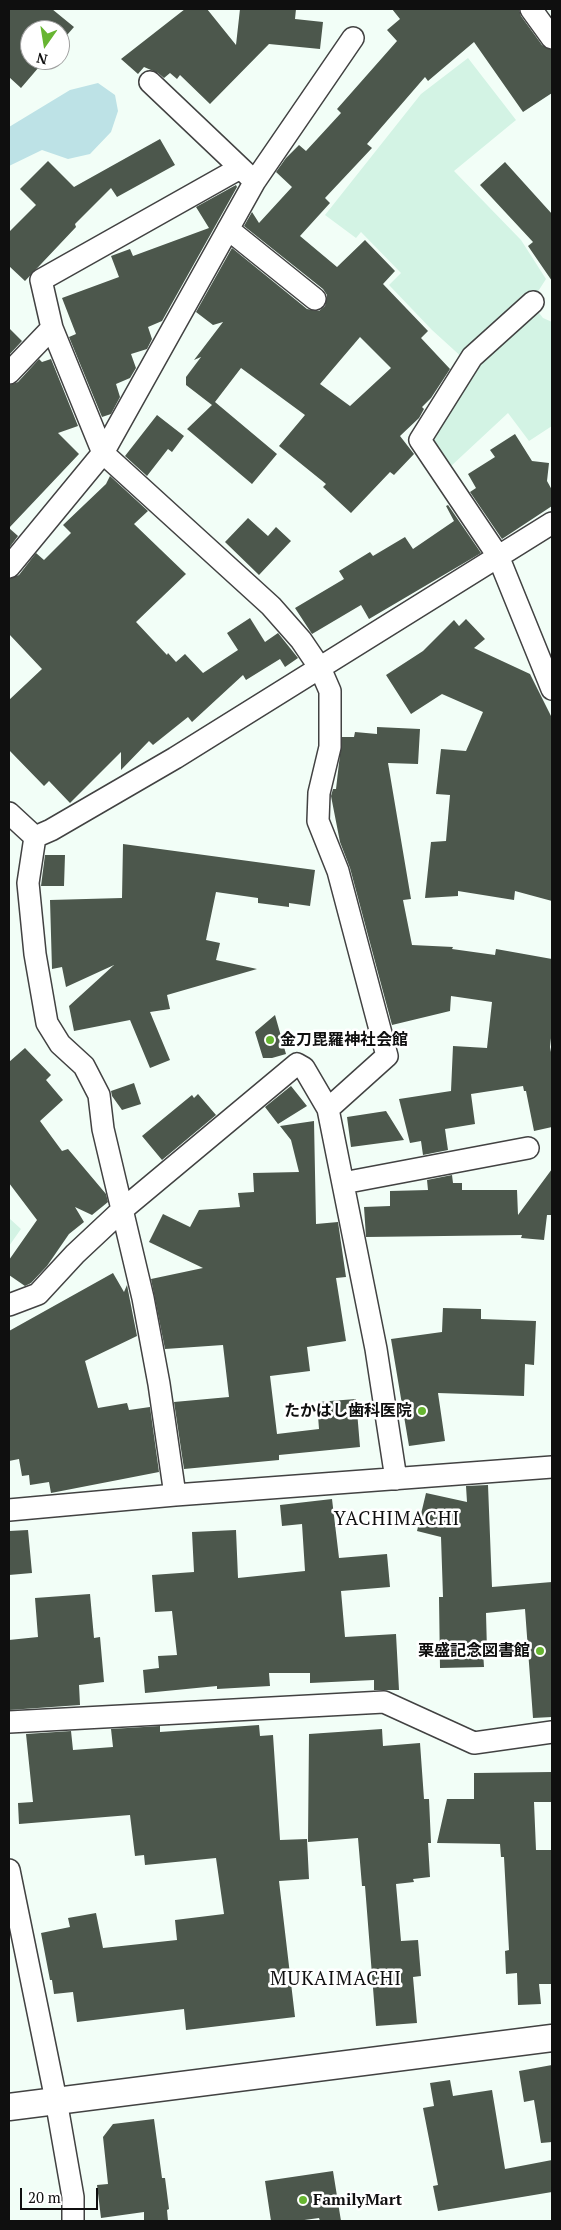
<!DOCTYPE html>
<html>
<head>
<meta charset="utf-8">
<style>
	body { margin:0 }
	#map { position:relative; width:561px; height:2230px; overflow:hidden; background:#f2fef7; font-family:"PT Serif",serif }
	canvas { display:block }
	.frame { position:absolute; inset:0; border:10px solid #0f0f0f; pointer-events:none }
	.north { position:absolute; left:20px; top:20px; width:50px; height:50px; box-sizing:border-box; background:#fff; border:1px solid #9f9f9f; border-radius:50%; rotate:193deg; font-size:14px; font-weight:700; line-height:20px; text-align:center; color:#0f0f0f }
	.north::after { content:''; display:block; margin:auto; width:18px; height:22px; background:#67b531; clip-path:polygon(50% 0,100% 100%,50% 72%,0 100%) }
	.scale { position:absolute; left:20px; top:2188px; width:78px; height:22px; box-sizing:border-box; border:2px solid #0f0f0f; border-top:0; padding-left:6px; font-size:15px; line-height:18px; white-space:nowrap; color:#0f0f0f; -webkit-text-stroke:4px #fff; paint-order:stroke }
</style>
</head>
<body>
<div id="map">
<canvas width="561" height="2230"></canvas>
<div class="frame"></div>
<div class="north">N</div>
<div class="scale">20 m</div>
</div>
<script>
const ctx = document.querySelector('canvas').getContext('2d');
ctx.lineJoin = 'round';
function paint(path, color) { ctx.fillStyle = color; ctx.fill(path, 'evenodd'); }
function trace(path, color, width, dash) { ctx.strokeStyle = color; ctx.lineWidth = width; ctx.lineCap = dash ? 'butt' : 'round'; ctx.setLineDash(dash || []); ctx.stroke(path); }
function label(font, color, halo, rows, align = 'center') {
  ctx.font = font + ' "PT Serif","Noto Sans JP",serif'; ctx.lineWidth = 5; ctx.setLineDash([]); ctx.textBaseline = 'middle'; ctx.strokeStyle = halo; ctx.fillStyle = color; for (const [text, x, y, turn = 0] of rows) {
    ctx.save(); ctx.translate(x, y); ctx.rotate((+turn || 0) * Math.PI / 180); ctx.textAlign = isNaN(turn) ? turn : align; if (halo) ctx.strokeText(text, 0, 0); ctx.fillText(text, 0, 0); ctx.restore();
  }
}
paint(new Path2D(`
	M468 58 516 120 454 171 521 240 546 279 537 293 465 360 432 330 389 285 401 273 361 232 356 238 325 215 421 94Z
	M536 309 543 318 552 322V426L529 441 508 413 450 467 427 438 473 367Z
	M9 1218 21 1229 9 1246Z`), '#d3f3e4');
paint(new Path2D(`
	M98 83 115 95 118 111 111 132 90 154 68 159 42 150 9 166V127L70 90Z`), '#bde2e6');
paint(new Path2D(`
	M9 9H52L74 27 60 43V30H30V60H45L21 88 9 77Z
	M185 9H207L236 45 240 9H296L295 19 323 22 320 49 269 44 210 104 180 75 177 79 170 73 164 78 158 73 144 67 138 74 121 59Z
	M392 9H519L521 16 542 45 552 50V93L523 112 474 42 428 81 425 77 367 144 372 148 325 198 330 203 300 236 337 267 365 240 395 271 383 284 428 331 421 338 450 369 431 398 422 407 424 409 419 418 400 436 414 454 394 475 390 472 351 513 323 487 326 484 279 446 305 415 241 368 215 402 277 454 252 484 187 429 212 405 186 385V377L201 357 194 360 223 322 213 325 196 312 232 248 307 309 319 311 325 306 327 295 323 289 244 226 252 212 259 223 292 187 276 172 286 158 299 145 306 151 341 113 337 109 397 41 387 30 400 19ZM360 337 391 368 350 406 320 384Z
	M160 139 175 165 117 197 111 188 75 224 76 227 25 281 9 266V232L36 205 20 189 48 161 74 187Z
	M505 162 552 214V281L528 246 533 242 480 185Z
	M236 185 237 187 162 321 148 327 152 339 147 349 131 354 136 368 130 378 116 384 120 397 111 414 102 417 69 337 76 334 62 298 119 277 111 256 130 249 133 256 209 228 196 207Z
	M9 328 22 341 9 355Z
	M39 359 42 362 51 359 78 426 58 433 79 454 9 528V385L18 382Z
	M157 415 184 436 172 452 168 449 147 476 125 456Z
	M515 434 532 461 549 463 547 481 552 490V506L502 539 470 492 476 488 468 474 495 457 490 450Z
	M110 476 148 511 134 524 186 574 136 622 167 655 168 653 176 662 185 654 203 673 238 650 227 633 250 618 265 642 278 633 298 658 285 667 280 659 246 680 243 675 192 722 188 717 153 745 149 741 121 770V752L70 803 49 781 44 786 9 750V700L42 669 9 634V579L19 575 36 553 44 560 71 533 63 525 106 484Z
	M448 505 481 553 369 619 361 605 312 634 295 608 344 579 339 571 370 552 373 556 405 537 413 549 454 521 446 506Z
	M248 518 268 536 276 527 291 541 259 575 225 542Z
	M9 528 18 536 9 548Z
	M466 619 485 639 474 648 530 674 552 718V901L515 891 514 900 458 891V896L425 898 431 842 446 841 450 795 436 794 441 749 466 751 483 712 442 694 411 714 386 675 423 651 454 620 459 626Z
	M377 727 420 729 418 764 388 763 411 899 403 900 412 945 453 947 452 949 495 955 496 949 552 959V1029L550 1047 552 1057V1127L534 1131 526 1091H524L523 1086 471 1094 475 1124 445 1129 448 1150 423 1155 421 1141 410 1143 399 1099 451 1091 453 1046 487 1048 492 1002 451 996 450 1011 392 1025 350 868 340 842 331 796 333 789H336L342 737H354L355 732 377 734Z
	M123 844 315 870 310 906 289 903V907L258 903V898L216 892 206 940 220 943 216 960 257 969 167 995 170 1009 150 1012 170 1060 150 1068 130 1020 74 1031 69 1006 114 965 66 987 62 967 52 969 50 900 122 898Z
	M45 855H65L64 886H41Z
	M275 1015 286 1054 272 1058H263L255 1032Z
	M25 1048 51 1075 46 1080 63 1100 40 1121 62 1151 68 1149 106 1194 108 1202 92 1215 75 1207 84 1222 69 1234 47 1266 31 1283 25 1286 9 1275V1260L37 1220 9 1183V1062Z
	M134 1083 141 1104 122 1110 112 1096 111 1091Z
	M291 1086 307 1106 278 1124 265 1107Z
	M198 1094 216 1115 162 1160 142 1136 192 1095 194 1098Z
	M386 1111 404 1140 351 1147 347 1117Z
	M314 1121 316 1224 338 1222 346 1277 336 1278 346 1341 307 1347 310 1371 270 1376 277 1434 319 1429 317 1402 356 1399 360 1447 279 1455V1460L184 1469 174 1402 229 1397 223 1345 165 1349 151 1279 203 1268 149 1242 163 1214 190 1227 199 1210 240 1207 238 1193 254 1192 253 1173 299 1172 291 1140 280 1126Z
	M552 1169V1215H547L544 1240 521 1238 522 1235 366 1237 364 1207 390 1206V1191L428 1190 427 1180 452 1175 453 1183H462V1190H517L518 1215Z
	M113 1273 124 1292 127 1285 137 1336 85 1361 98 1408 127 1403 129 1410 150 1407 159 1472 51 1493 49 1482 30 1485 29 1475 22 1476 19 1459 9 1461V1331Z
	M443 1308 481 1309V1319L536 1321 534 1365 525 1364 524 1396 438 1393 445 1441 409 1446 391 1339 442 1332Z
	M488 1485 492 1587 552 1582V1717L533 1718 525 1609 486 1613 487 1651H483L484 1667 440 1668 439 1597H443L441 1537 417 1531 426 1493 467 1502 466 1486Z
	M332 1499 339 1558 387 1554 390 1587 341 1591 345 1637 396 1634 399 1690H374V1680L310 1683V1673H269L270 1686 217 1689V1686L145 1693 143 1670 159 1668 158 1656 177 1655 172 1611 155 1612 152 1575 194 1572 192 1532 236 1530 238 1578 305 1571 302 1524 282 1526 280 1505Z
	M28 1530 32 1573 9 1575V1531Z
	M90 1594 94 1638 100 1637 104 1682 79 1685 80 1705 9 1710V1640L38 1637 35 1598Z
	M259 1725 260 1736 273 1735 280 1840 307 1839 309 1879 279 1881 295 2017 186 2030 184 2009 77 2022 73 1992 54 1994 52 1980H50L41 1933 70 1927 68 1918 96 1913 103 1948 177 1940 175 1920 224 1914 216 1858 145 1865 144 1855 135 1856 130 1815 19 1824 18 1803 33 1802 26 1734 71 1731 73 1750 113 1747 111 1729 160 1726V1732Z
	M382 1729 383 1746 420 1743 424 1799H429L431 1843H428L430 1877 413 1879 414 1882 396 1884 401 1941 418 1940 421 1976 413 1977 417 2023 376 2026 365 1886H362L358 1838 308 1842 309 1734Z
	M552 1772V1802H534L536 1850H552V1984H539L541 2004 518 2005 517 1973 506 1974 505 1951 509 1950 504 1857H501L500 1844 437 1843 447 1799H474V1773Z
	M552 2065V2142L541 2143 534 2100 524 2102 519 2071Z
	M450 2080 453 2096 492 2090 505 2169 552 2160V2192L438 2211 433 2186 438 2185 423 2108 434 2106 430 2083Z
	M154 2119 162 2178H165L169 2209 167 2210 168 2221H144V2212L101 2218 97 2185 108 2184 103 2137 113 2124Z
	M333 2171 341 2221H320L319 2218 297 2221H271L265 2181Z`), '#4c574c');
const minor = new Path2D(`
	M531 9 552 38
	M150 82 250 177
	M240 168 41 280 52 328 103 453 271 606 301 640 320 668 330 691V747L319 793 318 821 338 871 387 1056 328 1109 376 1349 396 1479
	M228 229 315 299
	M533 302 472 357 420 440 498 556 552 689
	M9 373 52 328
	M9 567 103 453 255 181 353 38
	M9 813 35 837
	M35 837 28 883 35 954 47 1023 60 1044 84 1066 99 1095 103 1129 143 1298 159 1384 175 1495
	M35 837 51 830 175 758 552 523
	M343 1183 528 1148
	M9 1305 38 1294 75 1254 122 1210 297 1064 304 1068 328 1109
	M9 1510 175 1495 552 1467
	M9 1722 384 1702 474 1743 552 1732
	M9 1870 56 2100 73 2197V2221`);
const tertiary = new Path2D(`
	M9 2107 552 2038`);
trace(minor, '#424242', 24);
trace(tertiary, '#424242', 29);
trace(minor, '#fff', 21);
trace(tertiary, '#fff', 26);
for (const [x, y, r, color] of [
	[270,1040,5,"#67b531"],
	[422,1411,5,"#67b531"],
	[540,1651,5,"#67b531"],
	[303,2200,5,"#67b531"]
]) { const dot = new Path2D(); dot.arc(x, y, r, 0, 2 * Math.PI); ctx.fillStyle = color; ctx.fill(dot); trace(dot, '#fff', 2); }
label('bold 16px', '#0f0f0f', '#fff', [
	["金刀毘羅神社会館",280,1040],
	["たかはし歯科医院",412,1411,"right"],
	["栗盛記念図書館",530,1651,"right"],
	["FamilyMart",313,2200]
], 'left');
ctx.letterSpacing = '1px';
label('19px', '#0f0f0f', '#fff', [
	["YACHIMACHI",397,1520],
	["MUKAIMACHI",336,1980]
]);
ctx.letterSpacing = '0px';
</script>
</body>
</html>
